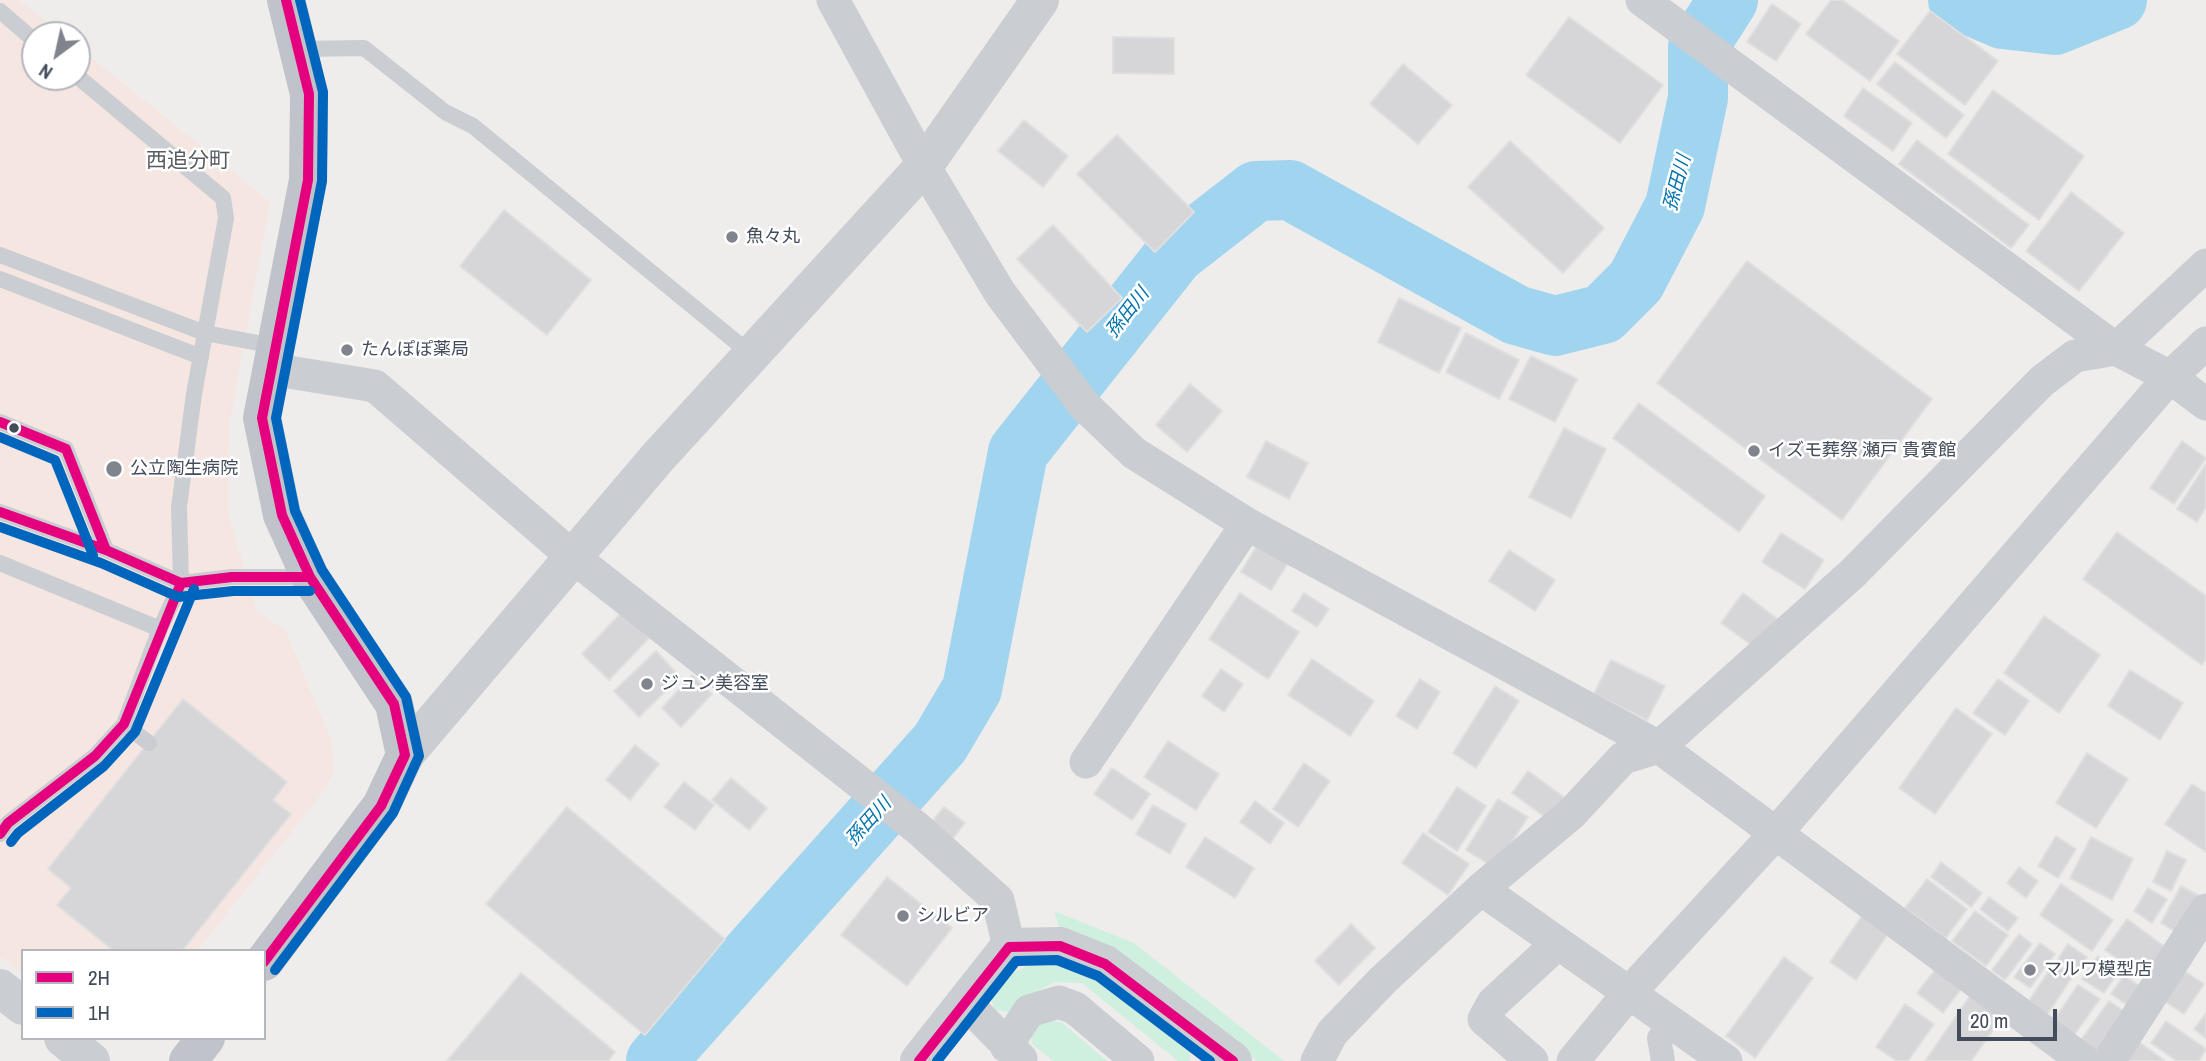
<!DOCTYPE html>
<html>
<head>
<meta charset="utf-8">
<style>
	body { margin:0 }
	#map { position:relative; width:2206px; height:1061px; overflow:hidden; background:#eeedec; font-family:"Archivo Narrow",sans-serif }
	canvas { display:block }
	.legend { position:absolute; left:21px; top:949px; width:245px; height:91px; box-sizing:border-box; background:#fff; border:2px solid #b4b7bd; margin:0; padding:9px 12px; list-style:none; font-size:21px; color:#434c5a }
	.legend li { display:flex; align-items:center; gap:14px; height:35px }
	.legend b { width:35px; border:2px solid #b4b7bd }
	.north { position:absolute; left:21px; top:21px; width:70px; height:70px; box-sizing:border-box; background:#fff; border:2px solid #b4b7bd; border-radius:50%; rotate:213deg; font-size:19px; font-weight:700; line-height:28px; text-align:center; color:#434c5a }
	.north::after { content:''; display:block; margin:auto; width:24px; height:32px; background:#7f848d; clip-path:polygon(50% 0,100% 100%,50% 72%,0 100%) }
	.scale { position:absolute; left:1957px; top:1009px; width:100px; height:32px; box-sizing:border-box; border:4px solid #434c5a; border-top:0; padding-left:9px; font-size:21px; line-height:24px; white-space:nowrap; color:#434c5a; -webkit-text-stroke:5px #fff; paint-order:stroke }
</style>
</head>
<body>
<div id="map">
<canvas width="2206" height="1061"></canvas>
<ul class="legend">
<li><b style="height:9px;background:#e5007d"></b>2H</li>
<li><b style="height:9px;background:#0065bd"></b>1H</li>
</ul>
<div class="north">N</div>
<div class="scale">20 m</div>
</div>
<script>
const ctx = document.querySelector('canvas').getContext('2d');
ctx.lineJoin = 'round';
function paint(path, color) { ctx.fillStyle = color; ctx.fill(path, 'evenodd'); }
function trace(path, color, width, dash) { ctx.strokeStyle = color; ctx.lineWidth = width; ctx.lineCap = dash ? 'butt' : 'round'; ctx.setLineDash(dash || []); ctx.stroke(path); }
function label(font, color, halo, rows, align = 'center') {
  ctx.font = font + ' "Archivo Narrow","Noto Sans JP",sans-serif'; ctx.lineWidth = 5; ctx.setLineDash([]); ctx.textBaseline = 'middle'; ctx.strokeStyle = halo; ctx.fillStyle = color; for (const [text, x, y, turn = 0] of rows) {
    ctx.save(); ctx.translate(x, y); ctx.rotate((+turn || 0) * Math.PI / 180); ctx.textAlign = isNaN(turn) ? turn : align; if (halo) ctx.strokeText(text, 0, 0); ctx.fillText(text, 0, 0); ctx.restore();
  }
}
paint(new Path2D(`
	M0 0H19L63 35H35V77H77V46L270 202 229 425 228 513 257 611 285 630 332 742 334 773 320 796 197 951H23V973L0 957Z`), '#f6e6e1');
paint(new Path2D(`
	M1054 911 1134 943 1284 1061H1257L1139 969 1062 936Z
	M1047 957 1088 967 1190 1049V1061H1178L1082 983 1055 982 1029 996 1009 1012 994 1010 991 997 1002 978Z
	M1039 1021 1061 1022 1107 1061H1053L1032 1044 1031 1030Z`), '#cfefdf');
trace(new Path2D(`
	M1958 0 2003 19 2055 25 2117 0
	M656 1061 940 743 972 689 1018 452 1175 254 1256 191 1290 190 1516 315 1555 326 1603 314 1636 281 1675 206 1698 98V47L1728 0`), '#a1d5ef', 60);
const building = new Path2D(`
	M1831 0H1842L1899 41 1870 81 1806 34Z
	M1772 4 1801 24 1776 61 1747 42Z
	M1930 11 1998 61 1965 105 1897 54Z
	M1569 17 1663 85 1620 143 1526 75Z
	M1113 37 1174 38V74L1113 73Z
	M1895 62 1964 115 1946 138 1877 84Z
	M1403 64 1452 105 1418 144 1370 104Z
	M1863 88 1912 123 1893 151 1844 116Z
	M1993 90 2084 156 2039 220 1948 154Z
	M1024 120 1068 156 1043 187 998 151Z
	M1117 135 1194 212 1155 252 1077 174Z
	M1917 140 2029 225 2011 248 1899 164Z
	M1510 141 1604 228 1563 273 1468 187Z
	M2071 192 2124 233 2079 291 2026 251Z
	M504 210 591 280 547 335 460 266Z
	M1053 225 1122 298 1087 332 1017 259Z
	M1747 261 1932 399 1842 520 1657 383Z
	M1399 298 1461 328 1439 373 1378 342Z
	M1466 333 1519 360 1499 399 1446 372Z
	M1531 356 1577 379 1555 422 1509 399Z
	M1190 384 1222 411 1187 452 1156 425Z
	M1639 403 1765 496 1739 532 1613 438Z
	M1564 428 1606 449 1571 518 1529 497Z
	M1266 441 1308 463 1289 499 1247 477Z
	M2182 441 2206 458 2174 504 2150 488Z
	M2206 464V507L2197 522 2177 509Z
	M2117 532 2206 596V659L2202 665 2083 579Z
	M1781 533 1824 560 1805 589 1762 562Z
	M1258 544 1288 563 1271 590 1241 572Z
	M1509 550 1555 580 1535 611 1489 581Z
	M1240 593 1299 632 1268 679 1209 639Z
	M1304 593 1329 609 1317 627 1292 611Z
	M1743 593 1779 620 1757 649 1721 623Z
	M622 612 649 638 609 680 582 654Z
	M2044 616 2100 655 2059 713 2004 673Z
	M656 651 680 677 639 717 614 691Z
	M1312 659 1374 701 1350 736 1288 695Z
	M1611 660 1665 686 1647 720 1594 694Z
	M1221 669 1243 684 1224 712 1202 696Z
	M2130 670 2183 703 2160 740 2108 706Z
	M692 675 712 694 681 727 662 708Z
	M1420 679 1440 692 1417 729 1396 716Z
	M1998 679 2029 701 2005 735 1973 713Z
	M1495 686 1519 701 1476 768 1453 753Z
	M183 699 287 782 273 800 291 814 182 951H114L57 905 71 888 48 869Z
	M1956 708 1992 734 1935 814 1899 788Z
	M1168 741 1219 774 1196 810 1144 777Z
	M635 745 659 764 630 800 606 780Z
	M2087 753 2128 779 2096 828 2056 803Z
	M1304 763 1330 781 1298 827 1273 809Z
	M1112 768 1150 794 1132 820 1094 794Z
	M1528 771 1565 798 1549 820 1512 793Z
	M731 778 767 808 749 830 712 800Z
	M684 782 714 805 695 830 664 807Z
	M2192 784 2206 793V852L2165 824Z
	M1457 787 1486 806 1457 851 1428 832Z
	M1498 799 1528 817 1495 868 1466 850Z
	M1255 801 1284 823 1270 844 1240 822Z
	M1153 805 1186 824 1170 854 1136 834Z
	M567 807 725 939 645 1035 486 904Z
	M944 807 965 823 950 842 929 825Z
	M1423 833 1469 864 1448 895 1402 863Z
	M2056 836 2076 849 2058 878 2038 866Z
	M1205 837 1254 868 1235 898 1186 867Z
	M2091 837 2133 859 2112 900 2070 878Z
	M2167 851 2186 860 2171 891 2153 882Z
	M1941 862 1982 893 1971 907 1931 877Z
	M2019 867 2038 881 2026 898 2007 883Z
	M887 877 952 928 907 986 841 935Z
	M1927 879 1967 909 1946 938 1905 908Z
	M2061 884 2113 920 2092 951 2040 915Z
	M2181 886 2205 899 2184 937 2161 923Z
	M2148 888 2167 899 2152 923 2134 911Z
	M1989 897 2018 918 2008 931 1980 909Z
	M1975 911 2008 935 1986 966 1952 941Z
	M1864 913 1890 931 1856 980 1830 962Z
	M2127 919 2173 953 2151 983 2105 950Z
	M1351 924 1375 948 1339 985 1315 961Z
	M2019 934 2032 944 2005 980 1992 970Z
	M2040 943 2055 954 2030 988 2014 977Z
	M2068 944 2087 957 2077 971 2058 959Z
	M2098 956 2119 971 2104 993 2082 979Z
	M1784 957 1813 978 1755 1058 1726 1036Z
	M2054 963 2073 976 2044 1019 2025 1007Z
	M1938 966 1964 985 1943 1013 1917 993Z
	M2183 970 2204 984 2184 1014 2164 1001Z
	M521 973 615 1052 608 1061H447Z
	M2124 975 2148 992 2135 1010 2111 994Z
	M2078 985 2100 999 2074 1035 2053 1021Z
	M1972 993 2003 1016 1971 1061H1925Z
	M2109 1001 2131 1016 2101 1058 2079 1043Z
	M1905 1004 1934 1024 1908 1061H1897L1876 1047Z
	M2206 1013V1038L2194 1029Z
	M2166 1021 2206 1049 2199 1061H2177L2151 1043Z
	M2132 1037 2164 1060 2163 1061H2120Z`);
paint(building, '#d6d6d8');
trace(building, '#dfdfdf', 2);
trace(new Path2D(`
	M0 11 35 41
	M300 49 364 48 445 112 473 126 752 355
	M0 255 205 333 274 346
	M0 279 201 357
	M0 422 66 449 106 550
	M0 512 106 550 181 583 232 577H309
	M0 563 160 629
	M124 724 149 743
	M0 834 8 823 95 756 124 724 160 629 181 583 179 507 194 394 226 218 223 198 77 76`), '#cacdd1', 16);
trace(new Path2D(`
	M1663 1061 1659 1038 1670 1022`), '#cacdd1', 24);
trace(new Path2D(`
	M833 0 924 166 1000 293 1084 405 1134 453 1247 524 1659 747 2084 1061
	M1642 0 2116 349 2170 377 2206 404
	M270 369 375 386 573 557 916 827 998 900 1009 947
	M1086 762 1247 524
	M1481 889 1726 1061
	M966 1003 1021 1059
	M1006 1046 1029 1011 1059 1002 1075 1008 1138 1061
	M1317 1061 1332 1033 1383 980 1481 889 1571 814 1623 758 1659 747 1853 573 2042 381 2075 356 2116 349 2206 265
	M1532 1061 1484 1019 1493 1003 1557 944
	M1573 1061 1628 994 1777 832 2170 377 2206 343
	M2109 1061 2206 910`), '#cacdd1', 33);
trace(new Path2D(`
	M405 755 658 457 924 166 1040 0
	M0 988 23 1006
	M63 1038 91 1061
	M919 1061 1009 947 1060 946 1105 964 1233 1061`), '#cacdd1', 38);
trace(new Path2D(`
	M264 962 381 806 405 755 394 704 310 577 282 515 262 418 308 180 309 94 286 0
	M188 1061 206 1038`), '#c0c3c9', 38);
trace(new Path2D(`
	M0 422 66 449 106 550
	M0 512 106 550 181 583 232 577H310
	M0 834 8 823 95 756 124 724 181 583
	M264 962 381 806 405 755 394 704 310 577 282 515 262 418 308 180 309 94 286 0
	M919 1061 1009 947 1060 946 1105 964 1233 1061`), '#e5007d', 10);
trace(new Path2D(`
	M0 437 55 460 93 555
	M0 527 101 563 178 597 233 591H310
	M11 842 18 833 104 766 135 732 194 589
	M275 970 393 813 419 756 406 697 322 570 295 511 276 418 322 181 323 92 300 0
	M937 1061 1016 961 1057 960 1098 976 1210 1061`), '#0065bd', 10);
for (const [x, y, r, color] of [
	[732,237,7,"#7f848d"],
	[347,350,7,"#7f848d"],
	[14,428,6,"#434c5a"],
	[1754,451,7,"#7f848d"],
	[114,469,9,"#7f848d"],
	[647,684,7,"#7f848d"],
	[903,916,7,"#7f848d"],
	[2030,970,7,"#7f848d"]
]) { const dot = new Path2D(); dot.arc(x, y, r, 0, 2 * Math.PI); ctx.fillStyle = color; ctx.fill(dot); trace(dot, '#fff', 2.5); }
label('18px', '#434c5a', '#fff', [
	["魚々丸",746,237],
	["たんぽぽ薬局",361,350],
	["イズモ葬祭 瀬戸 貴賓館",1768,451],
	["公立陶生病院",130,469],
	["ジュン美容室",661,684],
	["シルビア",917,916],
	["マルワ模型店",2044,970]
], 'left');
label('italic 19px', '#0474ac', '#fff', [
	["孫田川",1678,183,-75],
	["孫田川",1128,313,-52],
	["孫田川",869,822,-48]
]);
label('21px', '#585b61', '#fff', [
	["西追分町",188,161]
]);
</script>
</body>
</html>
